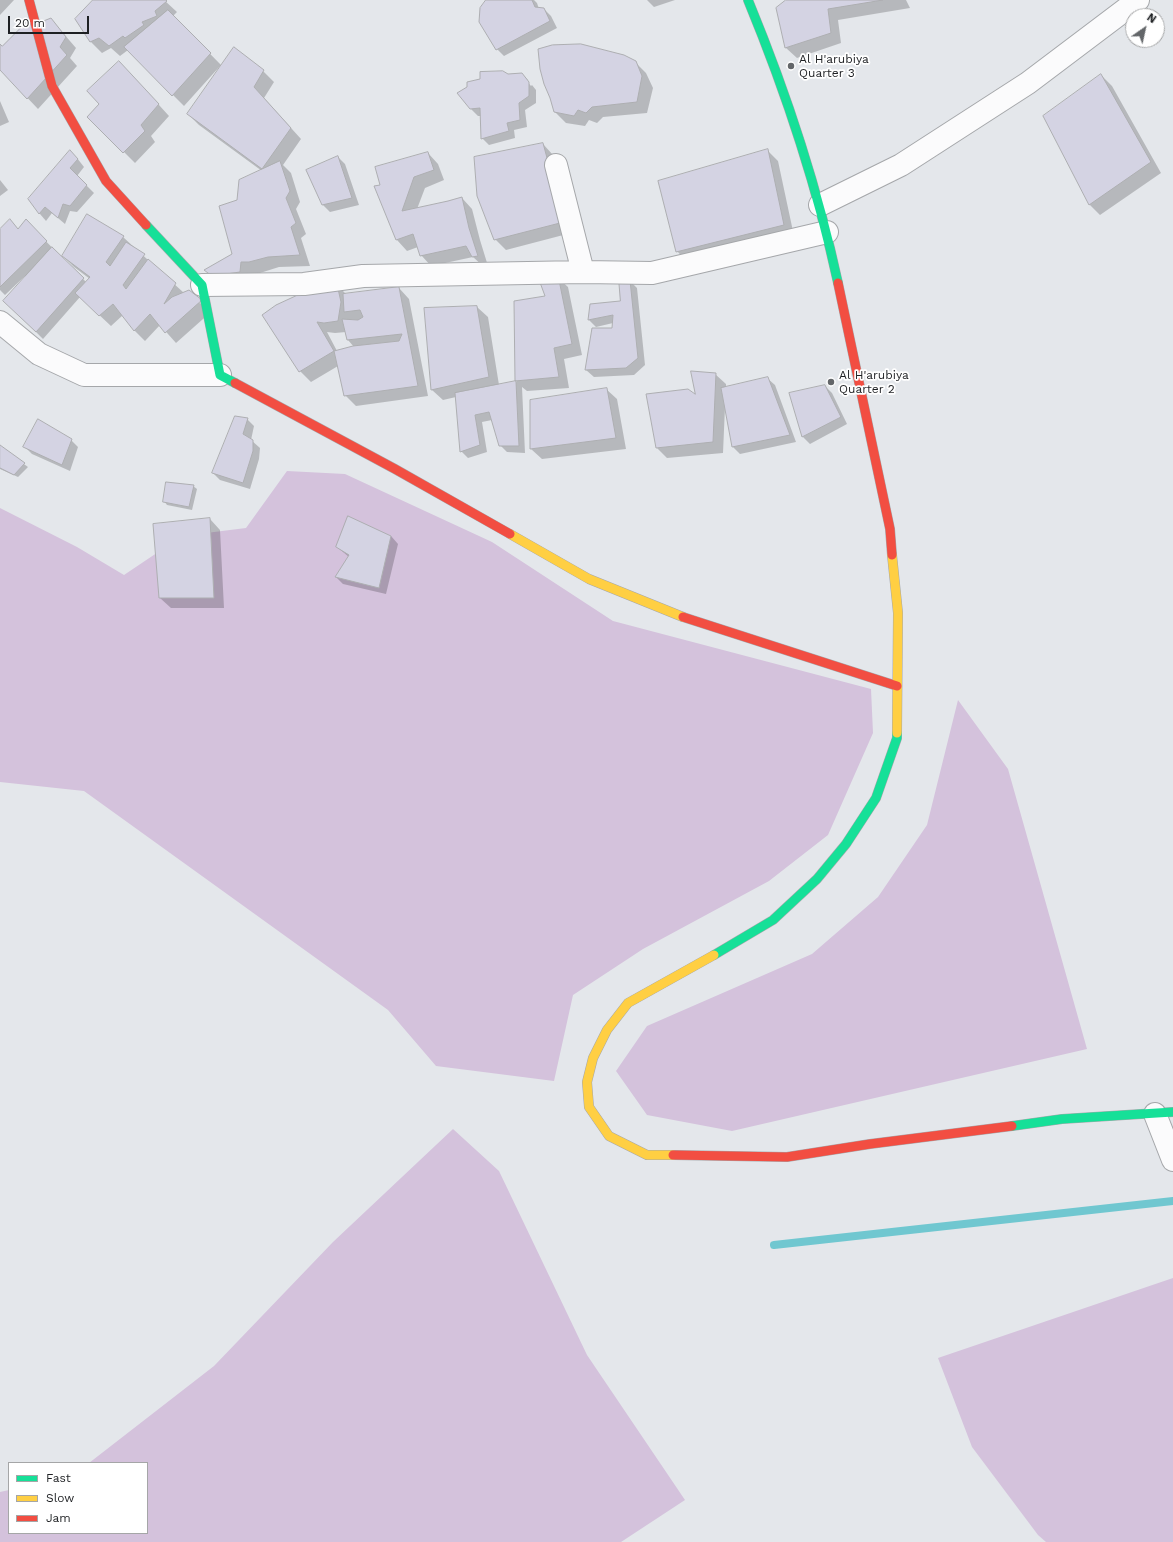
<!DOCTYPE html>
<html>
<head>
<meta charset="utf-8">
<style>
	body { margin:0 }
	#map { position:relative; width:1173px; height:1542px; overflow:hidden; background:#e4e7eb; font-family:"Work Sans",sans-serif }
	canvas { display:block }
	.legend { position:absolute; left:8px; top:1462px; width:140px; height:72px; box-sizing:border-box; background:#fff; border:1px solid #a5a6a7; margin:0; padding:5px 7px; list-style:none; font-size:12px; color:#1e2023 }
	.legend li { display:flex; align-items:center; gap:8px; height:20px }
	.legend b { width:20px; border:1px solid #a5a6a7 }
	.north { position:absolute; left:1125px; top:8px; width:40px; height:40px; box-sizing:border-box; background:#fff; border:1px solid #a5a6a7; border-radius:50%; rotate:34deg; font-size:11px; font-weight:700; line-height:16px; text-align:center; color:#1e2023 }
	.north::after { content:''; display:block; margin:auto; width:14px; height:18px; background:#636669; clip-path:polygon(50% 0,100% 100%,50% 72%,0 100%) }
	.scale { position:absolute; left:8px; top:16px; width:81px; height:18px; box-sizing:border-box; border:2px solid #1e2023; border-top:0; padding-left:5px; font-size:12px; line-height:14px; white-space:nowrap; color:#1e2023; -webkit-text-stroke:3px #fff; paint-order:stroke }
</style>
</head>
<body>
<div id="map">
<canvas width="1173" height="1542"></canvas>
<ul class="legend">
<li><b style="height:5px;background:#16e098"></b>Fast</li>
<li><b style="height:5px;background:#ffcf43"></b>Slow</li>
<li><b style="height:5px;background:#f24e42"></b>Jam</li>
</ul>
<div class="north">N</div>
<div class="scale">20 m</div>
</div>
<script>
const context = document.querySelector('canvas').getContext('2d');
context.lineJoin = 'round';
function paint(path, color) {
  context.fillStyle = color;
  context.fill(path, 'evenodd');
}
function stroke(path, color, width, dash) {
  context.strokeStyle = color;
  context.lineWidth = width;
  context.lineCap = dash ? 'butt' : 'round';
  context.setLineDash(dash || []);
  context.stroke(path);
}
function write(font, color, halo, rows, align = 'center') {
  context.font = font + ' "Work Sans",sans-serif';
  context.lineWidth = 3.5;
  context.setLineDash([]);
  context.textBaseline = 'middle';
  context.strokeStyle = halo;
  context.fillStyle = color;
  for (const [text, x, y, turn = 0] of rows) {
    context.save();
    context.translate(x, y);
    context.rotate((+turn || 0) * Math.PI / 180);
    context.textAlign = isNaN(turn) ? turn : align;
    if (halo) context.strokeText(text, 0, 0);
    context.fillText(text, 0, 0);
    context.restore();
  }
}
paint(new Path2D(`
	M287,471L345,474L492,542L613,621L871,689L873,733L828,835L769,881L643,949L573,995L554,1081L436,1066L388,1010L84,791L0,782V508L77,547L124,575L182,536L246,528Z
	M958,700L1008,769L1087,1049L732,1131L647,1115L616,1071L647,1026L812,954L878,897L927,825Z
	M453,1129L499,1171L587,1355L685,1500L621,1542H0V1492L9,1490V1533H147V1463H89L214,1366L333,1242Z
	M1173,1278V1542H1046L1038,1535L972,1447L938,1358Z`), '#d4c2dc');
paint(new Path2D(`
	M0,0H14L0,15Z
	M95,0H164L177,12L173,16L221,65L184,106L128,50L120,56L111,48L102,53L91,42L76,19Z
	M487,0H534L537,3L539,9H544L551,16L557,28L504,56L497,49Z
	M647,0H675L654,7Z
	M787,0H906L910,8L838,20L841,43L797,58L786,48Z
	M51,19L76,48L70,58L77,66L38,109L0,69V45L3,47L41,23Z
	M635,62L646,73L653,88L647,113L603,117L597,123L589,120L585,126L566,123L555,112Z
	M263,71L274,82L264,98L301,139L283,165L291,173L300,202L296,209L306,234L301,238L310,266L279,267L260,273H251L250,282L224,286L233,254L237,200L262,171L199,125L188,114Z
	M130,73L169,116L151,136L155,142L135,163L89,117Z
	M522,74L528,80H526L531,86L532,85L536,90V103L525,110L527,127L514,130L515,138L489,145L482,138V116H478L471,109L508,75Z
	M1101,75L1112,86L1161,173L1100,215L1089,204Z
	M0,101L9,122L0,126Z
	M543,144L553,155L571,233L506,250L495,239Z
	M767,150L778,161L794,236L687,262L677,251Z
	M428,153L438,164L444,180L425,188L417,209L462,198L472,209L480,240L488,266L484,267L473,257L431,266L421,255L418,247L407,251L397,240L376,187L381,186Z
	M338,157L345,164L359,205L330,212L323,205Z
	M77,158L84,167L77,176L94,193L77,212L70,211L65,224L52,213L46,221L40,214L29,199Z
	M0,180L8,190L0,196Z
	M10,220L19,230L26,221L86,282L90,279L74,267L63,256L123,237L184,293L212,311L176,343L160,325L145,341L134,330L123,315L111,326L80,297L43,339L5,301L26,277L25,276L5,295L0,290V231Z
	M557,277L568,287L582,355L564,359L569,388L527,391L522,387L525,453L507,452L500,445L492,420L482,422L487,452L468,458L461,451L456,397L443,400L432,390L477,307L488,317L499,385L517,382L516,380L546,297Z
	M630,281L637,288L645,365L634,375L594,377L586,370L613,329V323L596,327L589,320L622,302Z
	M337,285L347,295L399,288L409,299L428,396L356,406L345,395L338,366L311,382L300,371L263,315ZM327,332L335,333L346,332L348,340L354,347L337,351Z
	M715,374L726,384V388L767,378L775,385L796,442L740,454L733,447L725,407L723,453L667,458L657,448Z
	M825,386L832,393L847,424L810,444L803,437L791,394Z
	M606,389L617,399L626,449L542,459L531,449Z
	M247,419L254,426L251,440L260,448L259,459L250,489L220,480L213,473Z
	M71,440L78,447L70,471L32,454L25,447Z
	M0,447L28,467L18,477L0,469Z
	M193,486L197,489L192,510L167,505L164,501Z
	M210,519L220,530L224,608H171L160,598Z
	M391,536L398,544L386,594L343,584L336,577L349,557L337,547Z`), '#0003');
stroke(new Path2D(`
	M774,1245L1173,1201`), '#70c7d0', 8);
const building = new Path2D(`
	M93,0H166L167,1L155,11L157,16L142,22L144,25L125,38L123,36L109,46L99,38L90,42L75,19Z
	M486,0H532L535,7L544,8L550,21L496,50L479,22L480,8Z
	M786,0H883L828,9L831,33L785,48L776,8Z
	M168,10L211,53L172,96L124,47Z
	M33,16L41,22L51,18L66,37L60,47L67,55L27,99L0,70V44L2,46Z
	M581,44L624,55L636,61L642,76L637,102L592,107L586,113L578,110L574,116L554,112L550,98L544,84L540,69L538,49L552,45Z
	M234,47L264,70L254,87L291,128L262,169L187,114Z
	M119,61L159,104L141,125L145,131L123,153L87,117L99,104L87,91Z
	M503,71L508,74L522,73L529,82V96L519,103L520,120L507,123L509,131L481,139L480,108L470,109L457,93L467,87V82L480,79V72Z
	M1101,74L1151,162L1089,205L1043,116Z
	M543,143L553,180L560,223L494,240L477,196L474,157Z
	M768,149L784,225L676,252L658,181Z
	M70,150L78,159L70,168L87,185L70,206L63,204L58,218L45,207L39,214L28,199Z
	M428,152L434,170L414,177L402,211L448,201L462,197L469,228L478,256L472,257L466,246L420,256L413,234L396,240L374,186L380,185L375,167Z
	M338,156L352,198L322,205L306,170Z
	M280,161L290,191L286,198L296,223L291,227L300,255L268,257L249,262H241L240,272L212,276L204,270L232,254L219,206L237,200L239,180Z
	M87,214L124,236L106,262L110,266L126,242L145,254L123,285L126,289L148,259L176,283L164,304L172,297L189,290L202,300L165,333L150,314L134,331L113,304L99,316L75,293L90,277L62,256Z
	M10,219L18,229L26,219L47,241L0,287V229Z
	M52,247L84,278L36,332L3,301Z
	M558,275L572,344L554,348L559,377L515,381L514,301L545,296L538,277Z
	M619,279L630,280L638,358L626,368L585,370L592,328H612L613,315L588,320L590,304L620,301Z
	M337,284L341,302L338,321L324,323L317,322L334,351L299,372L262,315L276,305L315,287Z
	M399,287L418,386L344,396L334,351L353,346L399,341L402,334L347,340L342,319L358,320L363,317L360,310L344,312L343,294Z
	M477,306L489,377L431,390L424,308Z
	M691,371L716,373L713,442L656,448L646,394L688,389L695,394Z
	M768,377L790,435L732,447L721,388Z
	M516,381L519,446H499L489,412L475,415L480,445L460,452L455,393Z
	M825,385L841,417L802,437L789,393Z
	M607,388L616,438L530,449V400Z
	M235,416L248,418L243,434L253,440V451L243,483L212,473Z
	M38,419L72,439L62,465L23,447Z
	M0,445L25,463L14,475L0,468Z
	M166,482L194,485L189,507L163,502Z
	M348,516L391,536L379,588L335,577L349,555L336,547Z
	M210,518L214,598H159L153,524Z`);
paint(building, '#d4d3e3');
stroke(building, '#adaeb1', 1);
const street = new Path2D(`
	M556,165L583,272L652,273L827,232
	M820,205L901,165L1028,83L1138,0
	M202,285L304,284L363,276L583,272
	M0,322L39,354L84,375H220
	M1155,1114L1173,1160`);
const fast = new Path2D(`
	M748,0C786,92 817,186 838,283
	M146,225L202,285L220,375L235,383
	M714,955L773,920L817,879L846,844L876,798L897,738V733
	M1012,1126L1062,1119L1173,1112`);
const slow = new Path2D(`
	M510,534L589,579L683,617
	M892,555L898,613L897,733
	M673,1155H647L609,1136L589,1107L587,1082L593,1058L607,1030L628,1003L714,955`);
const jam = new Path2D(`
	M29,0L52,86L106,181L146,225
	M838,283L890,529L892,555
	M235,383L395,469L510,534
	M683,617L897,686
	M673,1155L787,1157L870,1144L1012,1126`);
stroke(street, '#a5a7aa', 24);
stroke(fast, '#a5a7aa', 10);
stroke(slow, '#a5a7aa', 10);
stroke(jam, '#a5a7aa', 10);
stroke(street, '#fbfbfc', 22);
stroke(fast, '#16e098', 9);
stroke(slow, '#ffcf43', 9);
stroke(jam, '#f24e42', 9);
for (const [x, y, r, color] of [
	[791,66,4,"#636669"],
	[831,382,4,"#636669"]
]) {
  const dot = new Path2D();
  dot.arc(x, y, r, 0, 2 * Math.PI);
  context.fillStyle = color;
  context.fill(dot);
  stroke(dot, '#fff', 1.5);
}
write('12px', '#1e2023', '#fff', [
	["Al H'arubiya",799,59],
	["Quarter 3",799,73],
	["Al H'arubiya",839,375],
	["Quarter 2",839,389]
], 'left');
</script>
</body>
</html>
